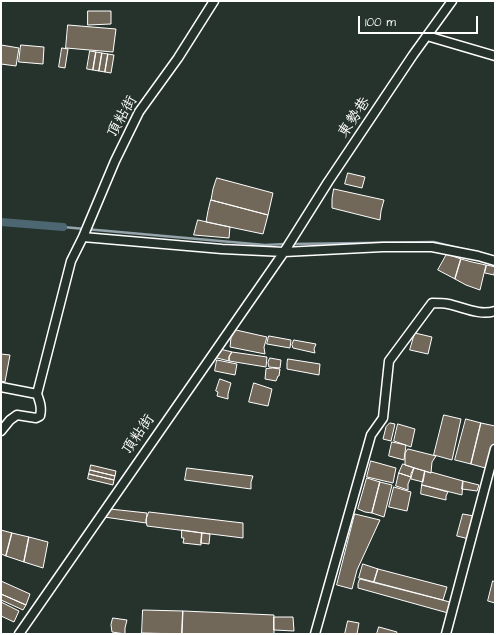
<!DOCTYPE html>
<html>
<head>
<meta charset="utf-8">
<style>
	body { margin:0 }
	#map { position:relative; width:496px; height:635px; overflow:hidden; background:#26332d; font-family:"Architects Daughter",sans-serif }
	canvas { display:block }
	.frame { position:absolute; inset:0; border:2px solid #fff; pointer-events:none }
	.scale { position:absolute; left:358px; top:16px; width:120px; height:18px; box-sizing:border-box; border:2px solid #fff; border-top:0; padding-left:5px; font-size:12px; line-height:14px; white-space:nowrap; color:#fff; -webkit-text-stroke:3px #26332d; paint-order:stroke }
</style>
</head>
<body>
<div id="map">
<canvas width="496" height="635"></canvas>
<div class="frame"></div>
<div class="scale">100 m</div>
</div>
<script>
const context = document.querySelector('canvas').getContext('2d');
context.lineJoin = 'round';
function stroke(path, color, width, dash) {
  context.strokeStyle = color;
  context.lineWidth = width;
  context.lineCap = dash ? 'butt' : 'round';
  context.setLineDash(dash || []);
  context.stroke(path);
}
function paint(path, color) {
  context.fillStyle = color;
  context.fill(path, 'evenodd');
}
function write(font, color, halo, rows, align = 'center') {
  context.font = font + ' "Architects Daughter","LXGW WenKai TC",sans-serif';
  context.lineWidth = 4;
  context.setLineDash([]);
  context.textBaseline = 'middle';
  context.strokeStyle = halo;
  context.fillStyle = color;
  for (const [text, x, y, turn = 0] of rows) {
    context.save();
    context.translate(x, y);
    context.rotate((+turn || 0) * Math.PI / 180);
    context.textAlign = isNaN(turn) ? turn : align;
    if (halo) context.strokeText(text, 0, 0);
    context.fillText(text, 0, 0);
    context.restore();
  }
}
stroke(new Path2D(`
	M63,227L265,245L286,244
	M291,244L434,242L458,248`), '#94a4aa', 2.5);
stroke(new Path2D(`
	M1,222L63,227`), '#4c6771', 8);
const building = new Path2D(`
	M88,11H111V24L88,25Z
	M68,25L116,29L113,52L66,48Z
	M1,45L19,48L16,66L1,64Z
	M21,45L44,47L43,64L19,62Z
	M62,48L68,49L65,68L59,67Z
	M90,51L96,52L93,70L87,69Z
	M96,52L102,53L99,71L93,70Z
	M102,53L108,54L105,72L99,71Z
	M108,54L114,55L111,73L105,72Z
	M348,173L365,177L362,188L345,184Z
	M217,178L273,193L268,215L211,200L213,189Z
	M334,189L384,200L381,211L380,220L332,208V199Z
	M211,200L268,215L263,234L206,222L208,211Z
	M198,220L230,227L229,238L194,235Z
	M447,254L461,259L455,279L438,270Z
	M461,259L472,262L486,265L480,290L466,285L455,279Z
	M487,265L495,267L494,275L485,273Z
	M236,330L267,337L264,347L265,354L230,347L231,338Z
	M415,333L432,337L428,354L410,350Z
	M269,336L291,340L290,348L267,344Z
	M294,340L316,344L314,349L315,353L293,348L292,345Z
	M220,349L232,352L229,357V361L217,358Z
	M232,352L267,357L266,367L229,361V357Z
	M1,354L10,355L5,382L1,381Z
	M270,358L281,360L280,368L269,367L268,363Z
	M288,359L320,364L319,375L287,369V363Z
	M217,360L237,364L235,375L215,371Z
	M273,368L280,369L279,376H278L276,381L265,379L266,369Z
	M220,379L231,383L228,394V399L217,396L218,392L216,391Z
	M254,383L272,389L268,406L249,402Z
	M444,415L461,419L452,460L434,455Z
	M466,419L481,423L471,464L455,460Z
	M390,423L395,424L391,441L383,439L386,427Z
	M481,423L495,426V444L489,469L471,464Z
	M398,424L415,429L411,447L394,441Z
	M392,442L406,445L404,460L389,456Z
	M408,449L436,456L432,462L431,473L405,465V454Z
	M371,461L396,468L393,483L367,477Z
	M403,464L414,468L411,477L399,473Z
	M91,465L116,471L115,476L90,470Z
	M187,468L253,476L251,482V489L185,480Z
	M414,468L425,471L423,482L411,479V474Z
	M90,470L115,476L114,480L89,474Z
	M425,471L431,473V472L463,481L462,495L422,485Z
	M399,473L411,477L408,484V490L396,486Z
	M89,474L114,480L113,485L88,479Z
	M367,478L380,482L372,513L365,512L358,509Z
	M463,481L479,485L477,491L462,489Z
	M380,482L392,485L384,517L372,513Z
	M422,485L448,492L446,496V500L421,494Z
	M394,487L411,492L407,511L389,507Z
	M110,509L147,513L146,523L104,517Z
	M149,512L243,523V538L147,526L146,520Z
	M355,514L380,520L357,570L352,589L337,585Z
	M463,514L474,516L469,539L457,536Z
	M1,530L12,533L6,556L1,554Z
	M182,530L202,533L201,545L183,543L184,538H182Z
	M12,533L29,537L24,562L6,556Z
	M202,533L210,534L209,544L201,543Z
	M29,537L48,542L43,568L24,562Z
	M363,564L378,569L374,582L359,578Z
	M378,569L447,587L443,600L374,582Z
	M360,579L450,602L448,613L358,588V584Z
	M1,581L30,594L26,605L1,594Z
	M493,581L495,582V603L488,601Z
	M1,594L26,605L23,610L1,600Z
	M1,602L19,611L14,622L1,616Z
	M143,610L183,611L182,634L142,633Z
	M183,611L274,615V634H182Z
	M274,617H293L294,631L274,630Z
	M113,618L127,620L125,628V634L112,632L111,625Z
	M348,621L359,623L357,634H345Z
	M379,627L397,632L396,634H377Z`);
paint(building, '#72685a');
stroke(building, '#fff', 1);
const minor = new Path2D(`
	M427,36L495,56
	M83,237L222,249L284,252L383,247H432L478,256L495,261
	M1,387L37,394
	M1,431L10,420L17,415L36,418L40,416C42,408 40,402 37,394L71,261L83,237L115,161L139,112L178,58L214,1
	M19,634L284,252L328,182L413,55L452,1
	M315,634L371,435L383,418L389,361L432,303C437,303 443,303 448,304C463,307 479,316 495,311
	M446,634L495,449`);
stroke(minor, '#fff', 11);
stroke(minor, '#26332d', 8);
write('15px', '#fff', '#26332d', [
	["頂粘街",123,117,-61],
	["東勢巷",355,118,-56],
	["頂粘街",139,435,-55]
]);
</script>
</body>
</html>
